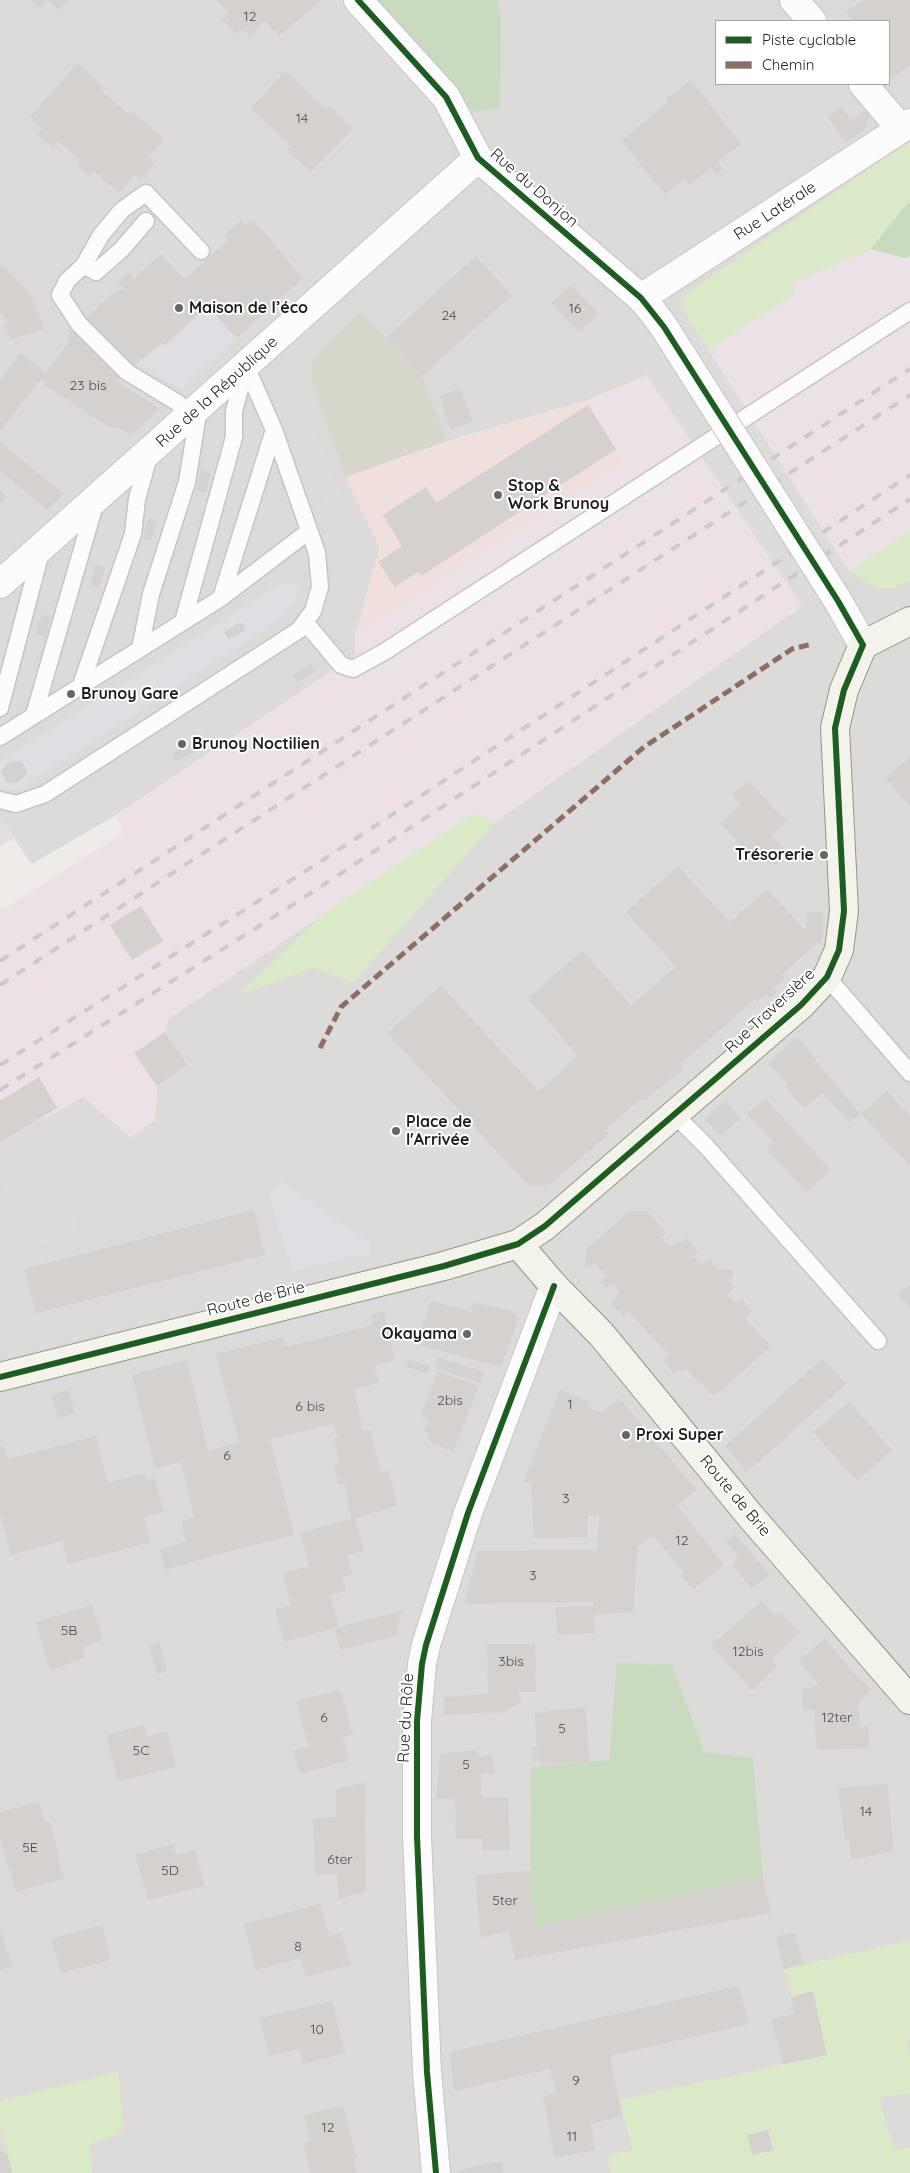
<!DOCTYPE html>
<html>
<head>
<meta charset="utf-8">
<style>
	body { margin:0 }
	#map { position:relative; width:910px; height:2173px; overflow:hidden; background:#eeebe8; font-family:Quicksand,sans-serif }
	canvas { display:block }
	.legend { position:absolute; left:715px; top:20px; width:175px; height:65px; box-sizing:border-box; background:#fff; border:1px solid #a5a5a5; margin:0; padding:6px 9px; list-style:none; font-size:15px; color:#1f1f1f }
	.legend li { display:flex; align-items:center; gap:10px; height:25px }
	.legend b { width:25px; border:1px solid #a5a5a5 }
</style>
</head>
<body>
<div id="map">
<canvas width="910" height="2173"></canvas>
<ul class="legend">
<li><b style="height:6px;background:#1b5e20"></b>Piste cyclable</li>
<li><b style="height:6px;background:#8d6e63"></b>Chemin</li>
</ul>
</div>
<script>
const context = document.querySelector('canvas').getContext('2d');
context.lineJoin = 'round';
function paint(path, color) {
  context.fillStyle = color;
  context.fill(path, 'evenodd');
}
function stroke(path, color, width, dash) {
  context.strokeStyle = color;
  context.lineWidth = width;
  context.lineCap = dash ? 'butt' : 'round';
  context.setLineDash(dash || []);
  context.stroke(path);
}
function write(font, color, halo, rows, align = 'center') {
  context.font = font + ' Quicksand,sans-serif';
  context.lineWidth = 4;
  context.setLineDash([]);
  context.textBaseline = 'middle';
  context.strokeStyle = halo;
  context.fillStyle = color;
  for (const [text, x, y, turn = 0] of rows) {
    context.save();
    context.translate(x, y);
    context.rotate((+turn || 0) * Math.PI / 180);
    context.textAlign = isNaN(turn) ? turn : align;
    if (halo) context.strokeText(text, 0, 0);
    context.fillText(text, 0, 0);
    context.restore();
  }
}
paint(new Path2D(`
	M0,0H910V256L708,350L588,400L447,441L346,477L380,547L355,636L356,655L116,815L32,864L13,838L0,846ZM716,21H889V84H716Z
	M910,530V2173H0V1143L41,1118L47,1117L84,1097L131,1137L155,1119L157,1086L188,1065L165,1032L168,1019L474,813L495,822Z`), '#dddbd9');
paint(new Path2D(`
	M588,400L623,462L355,636L380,547L345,477L447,441Z`), '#efe0de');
paint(new Path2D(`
	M871,249L905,258L910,256V530L495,822L473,813L168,1019L166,1032L188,1065L157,1086L155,1120L131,1137L84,1097L47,1117L41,1118L0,1143V906L3,910L125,832L116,815L355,656V636L623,462L588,400L708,350L794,294L791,283Z`), '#ebe1e6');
paint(new Path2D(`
	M361,311L422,376L447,441L345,477L313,384V361L327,343Z`), '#d7d6ca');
paint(new Path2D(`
	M910,141V202L906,205L871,249L791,283L795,294L708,350L681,308L684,295Z
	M910,530V580L893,589L875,587L849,572Z
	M474,813L495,822L353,983L314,968L238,995L324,913Z
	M910,1940V2038L907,2039L910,2060V2093L879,2098L894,2150L910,2147V2173H611L607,2156L633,2150L619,2100L826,2055L813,1991L791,1997L784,1969Z
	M118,2072L124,2132L90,2144L92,2173H12L0,2127V2101Z`), '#dae9c8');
paint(new Path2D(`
	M370,0H497L501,17L500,108L445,115Z
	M910,202V256L905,258L871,249L906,205Z
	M617,1663L672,1665L704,1752L753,1758L763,1877L534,1926L530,1871L531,1767L609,1760Z`), '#c8dbbe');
paint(new Path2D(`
	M329,0H344L423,88L415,95Z
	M23,160L57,189L38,211L5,182Z
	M187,164L241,220L224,235L229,240L184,279L148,240L157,232L136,210L149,185L170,165L180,173Z
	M65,194L94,218L75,242L46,217Z
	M0,213L59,264L40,285L0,251Z
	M313,426L342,497L326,504L295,436Z
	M374,1038L491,1168L423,1230L300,1093L320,1074L327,1081Z
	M90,1116L129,1172L74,1209L76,1238L26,1248L0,1177Z
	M774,1159L910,1306V1329L852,1384L705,1209Z`), '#dedcdb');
paint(new Path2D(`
	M207,306L237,338L181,390L137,363L161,343L164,346Z
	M285,581L293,582L298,589L296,597L289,610L264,630L18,790L0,789V761Z
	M0,821L10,826L13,837L0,846Z
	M280,1181L369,1241L370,1253L292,1271L270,1196Z`), '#dfdee2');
paint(new Path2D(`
	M683,310L852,576L803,607L626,345Z`), '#dddcdb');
paint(new Path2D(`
	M30,0H68L60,10L47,0L40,8Z
	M217,0H322L279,36L264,20L251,37L243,29L236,34L222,19L229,13Z
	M863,0H910V65L892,79L889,74V21H852L846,12Z
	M77,63L103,87L101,90L128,114L131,111L164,139L148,158L155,164L140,180L134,175L119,193L93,171L89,177L77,166L81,161L58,141L53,148L37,135L42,128L30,117Z
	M285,71L325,109L329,105L353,129L311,172L287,150L291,147L251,108Z
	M691,80L741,144L717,162L723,169L716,175L711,168L690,185L684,179L665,194L621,141L668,102L666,100Z
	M841,107L851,120L866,111L869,115L866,129L846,142L828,117Z
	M241,220L246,225L253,220L303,278L237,338L207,306L164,346L161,343L116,381L160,409L131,435L115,426L113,429L44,385L45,382L41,379L0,431V381L21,353L45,373L69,342L66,336L113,293L116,295L124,288L118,282L129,272L134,278L161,254L184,279L229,240L224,235Z
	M476,256L512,295L422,376L387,337Z
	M0,264L29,291L45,329L11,339L4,326L8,321L0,312Z
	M571,285L599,314L579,332L551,303Z
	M460,389L473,421L451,429L439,396Z
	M588,405L616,449L421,576L418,572L395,587L378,562L402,546L383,515L426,487L436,503Z
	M0,442L64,494L47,510L0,471Z
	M201,470L211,473L205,493L196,490Z
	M0,491L6,496L0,504Z
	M148,518L157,521L151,540L143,538Z
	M96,565L105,568L99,588L90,585Z
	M42,614L51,617L45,637L36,633Z
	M241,622L246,630L228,639L224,632Z
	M310,664L315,671L298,682L293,675Z
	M191,744L194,752L175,761L172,753Z
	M910,757V807L886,778Z
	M21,761L28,772L19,782L7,783L1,772L9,762Z
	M748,781L786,821L771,835L782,848L783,859L776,864L767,863L754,851L749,855L721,824L741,805L732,795Z
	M678,866L730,922L767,889L807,932V913L823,912V938L820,945L817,942L782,975L785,979L773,988L776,992L769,999L766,994L757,1002L755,999L681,1064L684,1068L644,1101L641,1099L605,1130L609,1134L549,1185H528L387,1033L441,986L539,1091L578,1056L528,998L582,951L631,1005L676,967L626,912Z
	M141,906L163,941L132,960L110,925Z
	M165,1032L188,1065L157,1086L134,1053Z
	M797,1037L860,1114L850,1122L823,1093L804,1108L785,1086L787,1083L768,1063Z
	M39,1077L57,1108L0,1143V1101Z
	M887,1091L910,1116V1166L861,1114Z
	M765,1098L831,1170L806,1192L767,1149L774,1143L747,1114Z
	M725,1101L740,1119L721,1136L705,1119Z
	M254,1210L265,1255L36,1313L24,1269Z
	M630,1211H647L666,1233L661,1237L671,1247L680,1241L682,1243L687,1238L698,1252L693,1256L701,1265L709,1259L720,1271L724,1269H731L734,1275L728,1281L734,1288L727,1294L735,1303L741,1298L752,1311L746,1317L747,1320L771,1346L719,1393L711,1394L701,1381L699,1384L687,1369L682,1371L679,1369L674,1374L663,1360L669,1355L628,1311L623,1316L612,1304L620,1292L613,1284L606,1288L601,1282L607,1276L594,1263L589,1268L585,1265L586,1249Z
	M910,1284V1308L898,1294Z
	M431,1301L472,1312L473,1303L510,1310L519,1318L501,1367L416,1344Z
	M384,1311L395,1360L374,1365L379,1383L354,1389L363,1431L370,1430L381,1473L389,1471L397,1506L355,1518L364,1551L348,1555L352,1575L343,1577L346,1591L330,1595L339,1627L402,1611L396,1636L340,1650L335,1628L284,1642L275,1610L291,1605L283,1573L309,1566L300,1533L351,1519L344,1483L339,1485L334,1465L340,1464L334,1438L337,1437L334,1424L270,1439L294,1535L233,1550L165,1570L160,1550L186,1541L181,1521L194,1517L181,1462L155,1468L132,1375L187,1360L208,1451L239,1442L216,1354L284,1337L286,1347L373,1325L370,1315Z
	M438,1357L484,1372L480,1383L435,1368Z
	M822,1359L846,1384L747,1472L725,1446Z
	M409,1360L430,1366L427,1373L406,1367Z
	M437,1372L479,1386L453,1452L431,1443L424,1429L429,1420L421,1416Z
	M560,1389L591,1403L589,1408L602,1412L619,1398L697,1490L677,1505L724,1565L693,1589L680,1575L684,1573L653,1535L638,1547L633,1612L593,1615L596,1633L558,1635L555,1607L593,1606V1602L464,1604L478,1551L597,1550L599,1516H588L587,1537L534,1538L531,1482L523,1483Z
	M69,1390L75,1413L58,1418L51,1395Z
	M849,1402L892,1450L857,1481L813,1432Z
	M96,1436L108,1483L145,1473L146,1480L155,1478L164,1512L144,1517L151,1542L68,1564L62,1541L11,1555L0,1513V1447L4,1446L8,1459Z
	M735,1534L770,1575L751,1588L732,1565L739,1558L726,1542Z
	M762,1601L775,1615L779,1612L799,1632L772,1658L777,1666L752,1691L711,1645Z
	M92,1605L103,1640L82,1647L85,1658L50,1670L36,1622Z
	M825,1638L856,1675L871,1689L858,1705L860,1727L868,1726L870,1748L817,1750L814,1710H803L801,1690L819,1685L799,1661Z
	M159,1642L167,1671L157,1674L149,1645Z
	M487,1644H535L536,1692H519L521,1702L511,1708H507L506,1712L443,1715L445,1697L488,1694Z
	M340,1690L353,1734L343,1737L349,1760L300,1774L293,1750L309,1747L296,1701Z
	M585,1707L590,1762L542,1764L541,1760L533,1758L532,1748L537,1746L535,1713Z
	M144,1725L147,1736L167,1732L176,1767L118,1781L106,1735Z
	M476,1750L479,1757L493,1755L494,1774H481L482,1797H508L510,1850H482V1839H456L455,1799H436L440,1754Z
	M365,1783L366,1892L338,1899L337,1874H315L313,1818L336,1817V1789Z
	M887,1784L894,1851L851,1860L849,1840L845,1841L838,1788Z
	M39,1802L45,1822L49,1821L60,1858L58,1859L64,1878L16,1892L0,1839V1812Z
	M173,1844L176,1855L195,1850L205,1886L148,1900L135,1855Z
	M530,1871L534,1926L763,1877L771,1913L515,1960L509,1931L481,1937L475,1875Z
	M320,1904L329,1936L341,1933L351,1965L306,1977L301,1958L256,1970L244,1924Z
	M102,1925L111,1960L61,1973L51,1939Z
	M0,1930L13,1967L0,1970Z
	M795,1933L803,1964L784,1969L776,1936Z
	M738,1986L749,2024L610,2056L622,2116L591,2124L595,2150L555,2158L543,2096L556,2093L550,2069L454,2091L450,2052Z
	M813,1991L827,2055L783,2064L771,2019L794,2014L791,1997Z
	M332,2001L345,2053L303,2064L299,2049L269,2056L260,2018Z
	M343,2106L357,2158L354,2160L357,2173H311L303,2143L310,2141L304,2115Z
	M768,2130L773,2150L753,2155L747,2135Z
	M0,2151L8,2155L12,2173H0Z
	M502,2161L504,2173H459V2170Z`), '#d4d1cf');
const lane = new Path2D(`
	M84,265L96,272L122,249L146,221
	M190,416L178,403L127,372L79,324L60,295L67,281L84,265L101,235L122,210L146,193L201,251
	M221,598L274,430
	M183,622L234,437V411L246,367
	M305,622L341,665L353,669L384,652L910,311
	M140,649L151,594L187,482L199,408
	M81,685L133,534L137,499L150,453
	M0,708L42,548
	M34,715L96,501
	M0,737L221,598L309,531
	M0,800L16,804L45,794L299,630L313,611L320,587L317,553L274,430L246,366
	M827,977L910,1073
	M675,1115L706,1146L878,1341`);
const street = new Path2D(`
	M358,0L446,97L478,158L641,298L653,312
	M794,0L812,21
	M863,84L901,129
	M641,298L910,123
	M0,584L478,158
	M838,601L863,645
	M436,2173L427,2072L417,1836V1721L422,1664L426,1645L468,1513L554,1286`);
const secondary = new Path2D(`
	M518,1244L554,1286L602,1335L752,1518L910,1700
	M0,1377L444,1266L518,1244L545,1226L801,1005L827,977L839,950L844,911L835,728L844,690L863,645L910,621`);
stroke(lane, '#c6c5c4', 19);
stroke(street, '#c6c5c4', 30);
stroke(secondary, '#959680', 30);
stroke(lane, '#fcfcfc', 16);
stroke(street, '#fcfcfc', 28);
stroke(secondary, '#f3f3eb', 28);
stroke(new Path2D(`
	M0,961L910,369
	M0,985L910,395
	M0,1065L323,860L910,475
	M0,1090L308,895L910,499`), '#cbcbca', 4, [10, 10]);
const streetBridge = new Path2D(`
	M653,312L664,327L838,601`);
stroke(streetBridge, '#c6c5c4', 30, []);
stroke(streetBridge, '#fcfcfc', 28);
stroke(new Path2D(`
	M320,1048L341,1007L644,747L792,649L812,644`), '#8d6e63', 5, [10, 5]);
stroke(new Path2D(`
	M0,1377L444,1266L518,1244L545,1226L801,1005L827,977L839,950L844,911L835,728L844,690L863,645L838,601L664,327L641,298L478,158L446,97L358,0
	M436,2173L427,2072L417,1836V1721L422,1664L426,1645L468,1513L554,1286`), '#1b5e20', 6);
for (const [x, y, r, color] of [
	[179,308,5,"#676665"],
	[498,495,5,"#676665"],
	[71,694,5,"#676665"],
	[182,744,5,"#676665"],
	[824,855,5,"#676665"],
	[396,1131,5,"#676665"],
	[467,1334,5,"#676665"],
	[626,1435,5,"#676665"]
]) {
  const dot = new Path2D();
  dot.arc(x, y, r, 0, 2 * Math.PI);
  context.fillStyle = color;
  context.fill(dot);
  stroke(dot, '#fff', 2);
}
write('14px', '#4c4c4b', null, [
	["12",250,17],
	["14",302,119],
	["16",575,309],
	["24",449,316],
	["23 bis",88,386],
	["2bis",450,1401],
	["1",570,1405],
	["6 bis",310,1407],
	["6",227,1456],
	["3",566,1499],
	["12",682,1541],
	["3",533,1576],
	["5B",69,1631],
	["12bis",748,1652],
	["3bis",511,1662],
	["6",324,1718],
	["12ter",837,1718],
	["5",562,1729],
	["5C",141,1751],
	["5",466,1765],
	["14",866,1812],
	["5E",30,1848],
	["6ter",340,1860],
	["5D",170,1871],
	["5ter",505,1901],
	["8",298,1947],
	["10",317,2030],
	["9",576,2081],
	["12",328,2128],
	["11",572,2137]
]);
write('16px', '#1f1f1f', '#fff', [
	["Rue du Donjon",534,188,41],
	["Rue Latérale",775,211,-33],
	["Rue de la République",217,392,-42],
	["Rue Traversière",770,1011,-43],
	["Route de Brie",256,1299,-14],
	["Route de Brie",735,1496,50],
	["Rue du Rôle",406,1718,-87]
]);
write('bold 16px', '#1f1f1f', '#fff', [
	["Maison de l’éco",189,308],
	["Stop &",508,486],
	["Work Brunoy",508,504],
	["Brunoy Gare",81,694],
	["Brunoy Noctilien",192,744],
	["Trésorerie",814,855,"right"],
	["Place de",406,1122],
	["l'Arrivée",406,1140],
	["Okayama",457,1334,"right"],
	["Proxi Super",636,1435]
], 'left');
</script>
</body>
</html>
